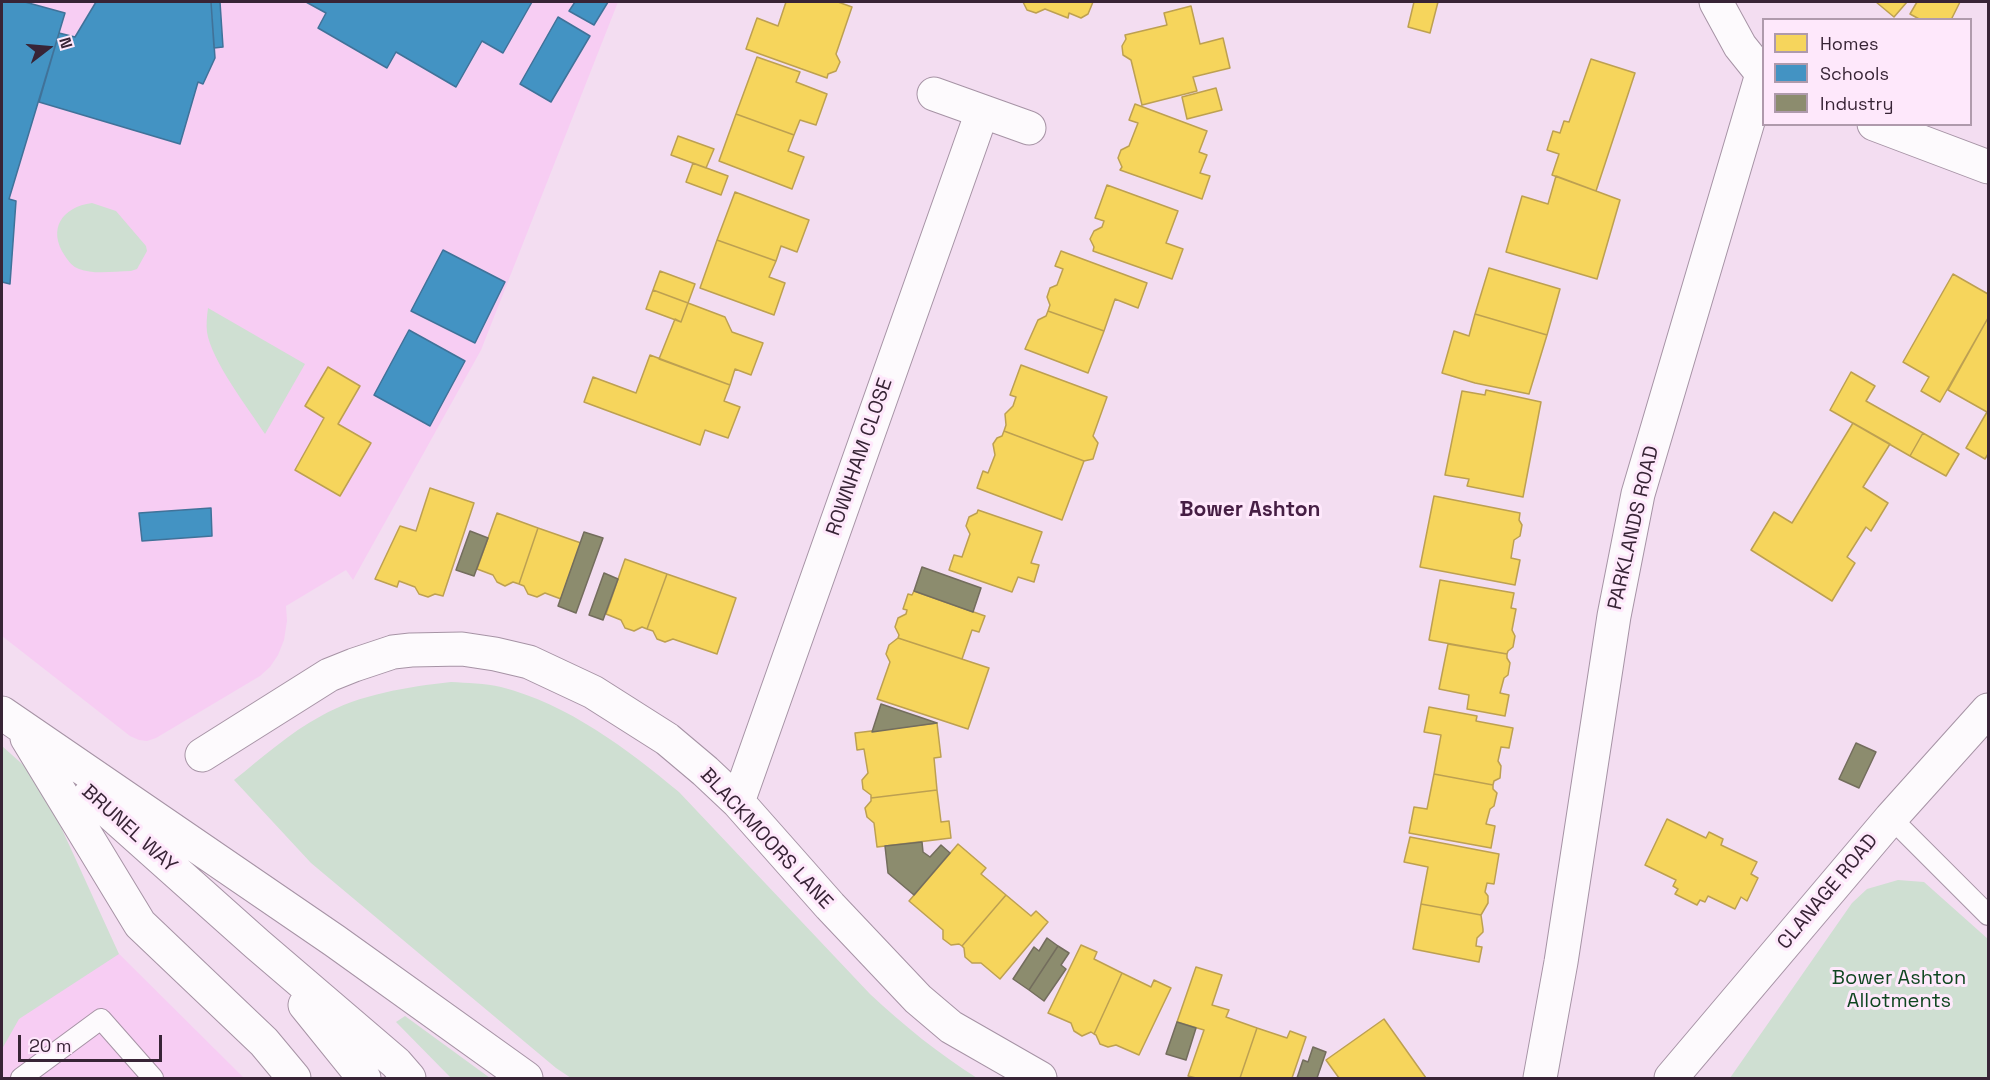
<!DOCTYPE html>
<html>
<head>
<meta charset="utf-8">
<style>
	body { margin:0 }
	#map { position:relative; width:1990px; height:1080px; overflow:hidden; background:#f3ddf1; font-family:"Space Grotesk",sans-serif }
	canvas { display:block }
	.frame { position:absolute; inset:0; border:3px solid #382436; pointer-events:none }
	.legend { position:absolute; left:1762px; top:18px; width:210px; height:108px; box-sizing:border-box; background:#fee8fb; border:2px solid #af9aac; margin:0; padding:8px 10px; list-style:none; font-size:18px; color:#382436 }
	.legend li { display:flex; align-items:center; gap:12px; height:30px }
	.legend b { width:30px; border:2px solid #af9aac }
	.north { position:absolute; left:18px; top:18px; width:60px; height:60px; -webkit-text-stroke:4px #fee8fb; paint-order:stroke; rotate:74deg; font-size:16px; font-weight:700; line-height:24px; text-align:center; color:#382436 }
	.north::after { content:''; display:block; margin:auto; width:21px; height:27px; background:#382436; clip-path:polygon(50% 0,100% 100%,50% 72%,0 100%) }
	.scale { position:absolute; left:18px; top:1035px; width:144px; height:27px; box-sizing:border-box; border:3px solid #382436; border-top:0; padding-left:8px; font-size:18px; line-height:21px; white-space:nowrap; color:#382436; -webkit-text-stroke:4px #fee8fb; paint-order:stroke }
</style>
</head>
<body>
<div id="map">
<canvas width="1990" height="1080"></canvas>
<div class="frame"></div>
<ul class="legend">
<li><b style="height:16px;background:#f6d55c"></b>Homes</li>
<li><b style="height:16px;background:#4393c3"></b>Schools</li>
<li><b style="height:16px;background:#8c8c6e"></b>Industry</li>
</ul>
<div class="north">N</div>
<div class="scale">20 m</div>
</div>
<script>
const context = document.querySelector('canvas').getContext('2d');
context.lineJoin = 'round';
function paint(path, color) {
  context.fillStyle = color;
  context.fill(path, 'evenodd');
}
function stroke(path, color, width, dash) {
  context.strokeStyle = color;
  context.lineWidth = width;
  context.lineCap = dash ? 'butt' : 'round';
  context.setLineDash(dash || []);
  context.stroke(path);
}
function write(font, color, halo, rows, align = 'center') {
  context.font = font + ' "Space Grotesk",sans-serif';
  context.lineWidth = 6;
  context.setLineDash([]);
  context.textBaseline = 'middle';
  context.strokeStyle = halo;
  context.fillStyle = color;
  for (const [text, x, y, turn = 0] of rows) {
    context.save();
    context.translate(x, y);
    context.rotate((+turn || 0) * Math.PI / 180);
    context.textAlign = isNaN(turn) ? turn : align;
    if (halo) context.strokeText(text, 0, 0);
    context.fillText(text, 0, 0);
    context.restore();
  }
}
paint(new Path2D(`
	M2,2H618L481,350L353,580L346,570L286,606L287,621L284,640L278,655L270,667L260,676L156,738L147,741L139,740L130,736L2,636Z
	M89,924L244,1078H2V1001Z`), '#f7cdf3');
paint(new Path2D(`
	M92,203L116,211L146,246L147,251L137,269L131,271C115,271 94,275 79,269C73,267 69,262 65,256C47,229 62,207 92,203Z
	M208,308L305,364L265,434C248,408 211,360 207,332C206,324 207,316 208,308Z
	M451,682C467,683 485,683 501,687C568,704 627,749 679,792L870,994C903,1025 939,1054 977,1078H571L556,1068L311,863L234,780C262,758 289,733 321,716C360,694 407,687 451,682Z
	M2,746L39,779L119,954L19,1019L2,1049Z
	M1898,880L1924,882L1988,939V1078H1730L1852,903L1867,889Z
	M405,1016L490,1078H451L396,1022Z`), '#cfdfd2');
const homes = new Path2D(`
	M786,2H838L852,7L836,54L840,62L836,71L828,74L827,78L746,49L757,18L778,26Z
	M1023,2H1093L1088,14L1081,18L1069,13L1068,18L1045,9L1036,13L1027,10Z
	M1414,2H1438L1430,33L1408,27Z
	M1876,2H1907L1894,17Z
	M1917,2H1960L1951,20H1921L1910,14Z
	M1191,6L1200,44L1223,38L1230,68L1193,77L1197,91L1142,105L1131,60L1123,55L1122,46L1126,39L1125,35L1167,25L1164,13Z
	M757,57L800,72L796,82L827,94L816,125L800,120L794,135L736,114Z
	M1591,59L1635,73L1596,191L1552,175L1559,154L1547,150L1553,131L1560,133L1564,121L1569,122Z
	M1216,88L1222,110L1187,119L1182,97Z
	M1135,104L1207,131L1199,152L1207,155L1200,173L1210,176L1202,199L1120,170L1122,167L1118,158L1121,150L1129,146L1138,123L1129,120Z
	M736,114L794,135L788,151L804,157L792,189L719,161Z
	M678,136L714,149L706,168L671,155Z
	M693,163L728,176L721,195L686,182Z
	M1556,176L1620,200L1597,279L1506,252L1522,196L1548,204Z
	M1107,185L1178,211L1166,243L1183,249L1172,279L1093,251L1094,247L1090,239L1094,231L1102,227L1104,221L1095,218Z
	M735,192L809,220L797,252L781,246L776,261L717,240Z
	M717,240L776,261L769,277L785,283L774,315L700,288Z
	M1061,251L1147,283L1138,308L1115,299L1104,331L1048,311L1050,305L1047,297L1050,288L1057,285L1063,269L1055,266Z
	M1489,268L1560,289L1547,335L1475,314Z
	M660,271L695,284L688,303L653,290Z
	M1953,274L1988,294V318L1940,402L1921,391L1929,377L1903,362Z
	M653,290L688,303L681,322L646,309Z
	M688,303L725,317L732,332L763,343L751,375L735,369L730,385L659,359L675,319L681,322Z
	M1048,311L1104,331L1088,373L1025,349L1038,320L1046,316Z
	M1475,314L1547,335L1529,394L1475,383L1442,373L1454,331L1469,336Z
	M1988,318V454L1985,459L1966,448L1987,412L1948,390Z
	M650,355L730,385L724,401L740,407L728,438L705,430L700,445L584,402L593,377L636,393Z
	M1021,365L1107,397L1093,436L1098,443L1093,459L1084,461L1004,431L1006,425L1005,414L1013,406L1016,397L1010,395Z
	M328,367L360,386L338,424L371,443L340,496L295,470L324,418L305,406Z
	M1851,372L1875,386L1866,401L1923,433L1910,456L1830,410Z
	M1486,390L1541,402L1523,497L1467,486L1469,479L1445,475L1462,391L1485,395Z
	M1853,423L1890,444L1863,487L1888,503L1871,531L1866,527L1847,557L1855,563L1832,601L1751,550L1774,512L1792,523Z
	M1004,431L1084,461L1062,520L977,488L983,471L988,473L995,455L993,444L997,438L1002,436Z
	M1923,433L1959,454L1946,476L1910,456Z
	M430,488L474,503L443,596L435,594L428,597L419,594L415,587L399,581L397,587L375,579L400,526L416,531Z
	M1434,496L1520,513L1519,520L1522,525L1520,536L1514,540L1511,558L1520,560L1515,585L1420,567Z
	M978,510L1042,532L1031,563L1039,565L1034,582L1018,577L1012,592L949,570L954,555L962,557L970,534L966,526L969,517L977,513Z
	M497,513L538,528L519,584L513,582L505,586L497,582L493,575L477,569Z
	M538,528L581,543L561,599L545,593L537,597L528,594L524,586L519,584Z
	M625,559L667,574L647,629L642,627L634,631L625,628L621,620L606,614Z
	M667,574L736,598L717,654L673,639L665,642L657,639L653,631L647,629Z
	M1440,580L1514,593L1511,608L1516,609L1512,630L1515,636L1513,647L1508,651L1507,654L1429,640Z
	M914,591L985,616L979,632L972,630L962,659L898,638L899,635L895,627L898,618L906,614L907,610L903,609L908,594L912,595Z
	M898,638L989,668L968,729L877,699L890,662L886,654L889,645Z
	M1448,644L1507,654V658L1510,663L1508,675L1504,678L1500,693L1509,695L1505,716L1467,709L1469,695L1439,689Z
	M1429,707L1477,716L1476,721L1513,728L1509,748L1501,747L1498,761L1501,766L1500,778L1494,781L1493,785L1434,774L1441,735L1424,732Z
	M937,723L941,757L934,758L937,790L871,798V795L863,789L862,780L868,773L864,749L857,750L855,733Z
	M1434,774L1493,785V789L1497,793L1494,806L1490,809L1486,824L1495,826L1491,848L1409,833L1414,807L1427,809Z
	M937,790L941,822L949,821L951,838L877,847L874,823L867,817L865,808L871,801V798Z
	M1667,819L1706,838L1709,832L1723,839L1721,845L1757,862L1751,874L1758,878L1747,901L1741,897L1735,909L1708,896L1705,902L1700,900L1697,905L1675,894L1678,889L1673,886L1676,880L1645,865Z
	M1410,837L1499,854L1494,884L1487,883L1485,892L1488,896V903L1481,915L1421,904L1428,867L1404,862Z
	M958,844L986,868L981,874L1006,895L962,946L959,944L951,945L943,939V930L909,901Z
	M1006,895L1031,916L1036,911L1048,922L1000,979L981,963H972L965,957L964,948L962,946Z
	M1421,904L1481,915L1483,929V932L1477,938L1476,946L1482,947L1479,962L1413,949Z
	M1081,945L1097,952L1094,959L1122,973L1094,1034L1091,1032L1082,1036L1074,1031L1071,1023L1048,1013Z
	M1196,967L1222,975L1212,1005L1229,1010L1226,1017L1257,1028L1240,1078H1196L1188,1076L1204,1030L1177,1022Z
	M1122,973L1151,987L1154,980L1171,988L1139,1055L1116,1045L1108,1047L1100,1044L1096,1035L1094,1034Z
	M1384,1019L1426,1078H1339L1326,1060Z
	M1257,1028L1287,1038L1290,1031L1306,1037L1292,1078H1240Z`);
paint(homes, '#f6d55c');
stroke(homes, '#bda051', 1.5);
const schools = new Path2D(`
	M2,2H25L65,13L9,199L16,201L10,284L2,282Z
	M96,2H211L215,58L203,84L198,82L180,144L39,102L59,33L75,37Z
	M211,2H220L223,47L214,48Z
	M306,2H532L503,53L482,41L456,87L396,52L387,68L318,28L326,13Z
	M575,2H608L594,25L569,11Z
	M558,17L590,36L551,102L520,84Z
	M443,250L505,282L475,343L411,311Z
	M409,330L465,361L430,426L374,395Z
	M211,508L212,536L142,541L139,513Z`);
paint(schools, '#4393c3');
stroke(schools, '#407299', 1.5);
const industry = new Path2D(`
	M470,531L488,538L474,576L456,570Z
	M584,532L603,538L576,613L558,606Z
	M922,567L981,588L973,612L914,591Z
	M604,573L618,579L603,620L589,615Z
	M881,704L937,723L872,732Z
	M1856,743L1876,752L1859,788L1839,779Z
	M922,842L923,852L930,857L941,845L950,853L914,895L888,873L885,846Z
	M1047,938L1058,946L1029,990L1013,979L1034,947L1039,951Z
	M1058,946L1069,953L1061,965L1066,969L1044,1001L1029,990Z
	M1177,1022L1196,1028L1186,1060L1166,1054Z
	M1313,1047L1326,1052L1317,1078H1297L1303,1060L1308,1062Z`);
paint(industry, '#8c8c6e');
stroke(industry, '#736d5d', 1.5);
const service = new Path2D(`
	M1891,818L1988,915
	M21,1078L101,1019L153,1078`);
const minor = new Path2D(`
	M1716,2L1740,46L1764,76
	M934,94L1029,128
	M1874,124L1988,167
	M202,755L329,675L354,665L393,652L411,650L462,649L495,654L529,662L593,692L667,739L705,771L738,802L830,906L918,999L951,1027L1040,1078
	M738,802L982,112
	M1540,1078L1561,962L1614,616L1638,494L1762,74`);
const primary = new Path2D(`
	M1671,1078L1891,818L1988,710`);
const trunk = new Path2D(`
	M2,713L335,941L526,1078
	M27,738L140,924L264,1042L294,1078
	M90,795L257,944L396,1063L409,1078
	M305,1005L364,1078`);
stroke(service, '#a693a5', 22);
stroke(minor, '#a693a5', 35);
stroke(primary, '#a693a5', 35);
stroke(trunk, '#a693a5', 35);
stroke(service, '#fdfafd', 20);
stroke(minor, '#fdfafd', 33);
stroke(primary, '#fdfafd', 33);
stroke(trunk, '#fdfafd', 33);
write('20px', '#382436', '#fee8fb', [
	["ROWNHAM CLOSE",860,457,-71],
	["PARKLANDS ROAD",1634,528,-77],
	["BRUNEL WAY",129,829,42],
	["BLACKMOORS LANE",766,839,47],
	["CLANAGE ROAD",1828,892,-50]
]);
write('20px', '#0f4620', '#fee8fb', [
	["Bower Ashton",1899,979],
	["Allotments",1899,1002]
]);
write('bold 21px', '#461e44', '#fee8fb', [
	["Bower Ashton",1250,510]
]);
</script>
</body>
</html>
